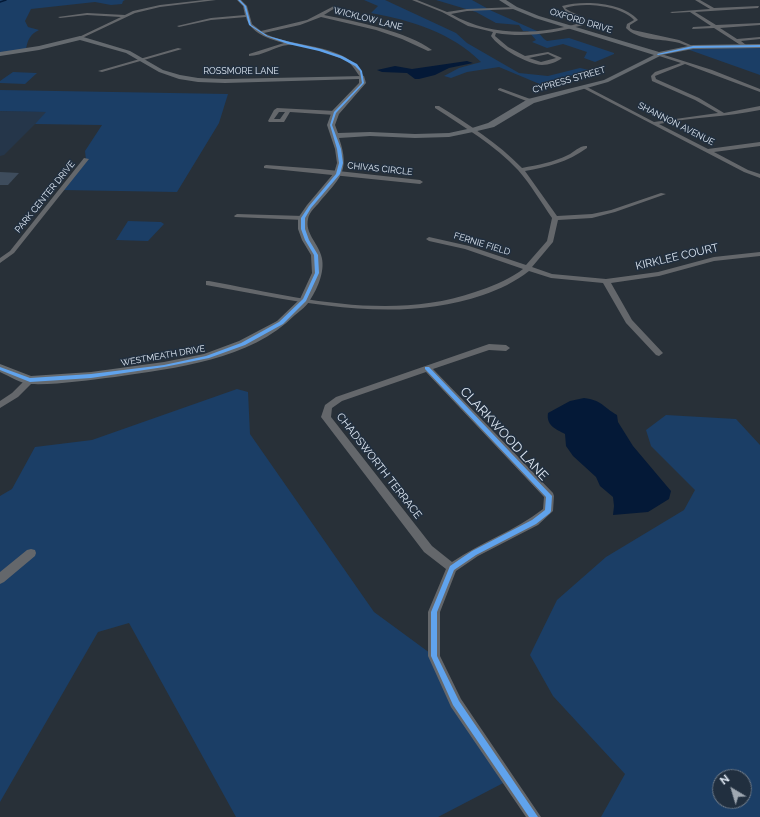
<!DOCTYPE html>
<html>
<head>
<meta charset="utf-8">
<style>
	body { margin:0 }
	#map { position:relative; width:760px; height:817px; overflow:hidden; background:#283038; font-family:Raleway,sans-serif }
	canvas { display:block }
	.north { position:absolute; left:712px; top:769px; width:40px; height:40px; box-sizing:border-box; background:#212f3f; border:1px solid #6d7987; border-radius:50%; rotate:322deg; font-size:11px; font-weight:700; line-height:16px; text-align:center; color:#dfe8f3 }
	.north::after { content:''; display:block; margin:auto; width:14px; height:18px; background:#9fa8b2; clip-path:polygon(50% 0,100% 100%,50% 72%,0 100%) }
</style>
</head>
<body>
<div id="map">
<canvas width="760" height="817"></canvas>
<div class="north">N</div>
</div>
<script>
const context = document.querySelector('canvas').getContext('2d');
context.lineJoin = 'round';
function paint(path, color) {
  context.fillStyle = color;
  context.fill(path, 'evenodd');
}
function stroke(path, color, width, dash) {
  context.strokeStyle = color;
  context.lineWidth = width;
  context.lineCap = dash ? 'butt' : 'round';
  context.setLineDash(dash || []);
  context.stroke(path);
}
function write(font, color, halo, rows, align = 'center') {
  context.font = font + ' Raleway,sans-serif';
  context.lineWidth = 3;
  context.setLineDash([]);
  context.textBaseline = 'middle';
  context.strokeStyle = halo;
  context.fillStyle = color;
  for (const [text, x, y, turn = 0] of rows) {
    context.save();
    context.translate(x, y);
    context.rotate((+turn || 0) * Math.PI / 180);
    context.textAlign = isNaN(turn) ? turn : align;
    if (halo) context.strokeText(text, 0, 0);
    context.fillText(text, 0, 0);
    context.restore();
  }
}
paint(new Path2D(`
	M0,111L47,112L4,155L0,156Z`), '#25364a');
paint(new Path2D(`
	M0,0H125L123,1L122,4L111,5L95,2L31,9L25,21L28,27L39,30C30,34 27,41 26,50L0,52Z
	M364,0H385L456,33L467,43L519,73L548,76L580,68L589,70L542,85L499,67L467,72L451,78L444,76L459,68L481,62C452,33 411,20 371,13L378,6Z
	M436,0H472L492,11L537,31L544,39L547,41L569,38L614,53V54L595,62L584,58L587,52L563,44L547,48L532,42L536,40L528,31H523L519,25L496,23L476,12Z
	M760,46V75L684,48Z
	M13,72L36,73H37L25,84L0,83V81Z
	M0,90L228,94L219,123L177,192L62,190L86,160L85,151L102,125L35,124L46,112L0,111Z
	M128,221L161,222L164,224L148,241L116,240Z
	M237,389L248,392L250,434L374,612L434,656L509,780L438,817H236L129,623L98,632L0,802V496L12,489L35,447L92,440Z
	M666,415L736,419L760,445V817H601L625,774L553,696L530,655L557,600L606,557L684,510L695,490L651,446L646,430ZM720,777H744V801H720Z`), '#1b3e66');
paint(new Path2D(`
	M467,61L473,63L449,68L435,75L419,79H415L407,73L382,72L377,70L395,66L412,69Z
	M584,398C602,400 603,407 617,415L618,422L633,446L671,491L669,499L648,512L613,515L614,506L613,497L600,486L596,477L573,456L566,446L565,434C556,429 546,426 548,413L570,401Z`), '#041937');
stroke(new Path2D(`
	M0,2L6,0`), '#041937', 1.5);
paint(new Path2D(`
	M0,172L19,173L8,185H0Z`), '#3e4c5c');
paint(new Path2D(`
	M204,0H216L160,7L135,13L80,39L79,37L121,17L87,15L60,18L58,17L87,13L125,15L133,11L160,5Z
	M237,0H241L247,6L252,24L261,31L307,20L334,6L335,8L324,15C355,21 408,32 432,50L428,51L402,39L376,30L321,17L300,25L264,33C294,49 348,42 364,77L362,78C357,75 355,67 348,62C339,56 299,43 288,45C275,46 263,56 249,56V54L284,43C269,39 250,33 246,17L211,20L179,27L177,26L211,18L245,15L243,6Z
	M412,0H417L447,12L467,9L516,7L515,9L467,11L451,14C491,37 537,35 580,23L582,20L566,12L562,6C583,0 623,2 638,20L630,25V28L633,30L679,40L695,47L693,48C687,46 681,43 675,42C660,39 637,40 626,28L627,24L634,20C620,5 583,2 565,8C571,13 580,14 586,20L583,25C555,33 526,38 496,33L495,36L508,47L525,56L548,52L562,58C557,62 549,65 542,65C527,64 499,48 491,36L493,32L468,26L442,12ZM548,54L556,58L541,62L529,58Z
	M695,0H700L714,8L759,6L758,8L695,12L716,25L760,23V25L720,28L737,39L760,37V39L741,41L746,45L742,46L714,28L692,29L693,27L711,26L690,12L672,13L670,12L710,9Z
	M178,48L182,49L102,72L98,71Z
	M658,53L712,70L760,89V92L685,64L655,76L656,79L699,98L724,113L760,106V110C726,117 693,117 659,124L708,149L760,142V146L714,152L748,170L760,174V178L744,172L583,88L587,87L654,122L718,113L695,100L652,81L651,76L655,72L681,63L656,55Z
	M500,88L533,100L534,101L529,102L498,90V89Z
	M435,106H439C468,124 498,143 522,168C538,165 554,162 568,155C574,152 580,145 587,146V148C568,162 547,167 525,171L557,216L592,214L611,210L661,193L666,194L615,212L592,218L558,220L553,242L532,267L552,274L606,279L658,272L714,257L760,252V256L714,261L659,276L611,283L632,320L663,353L659,356L656,355L626,323L603,283L551,278L529,271C515,282 500,289 483,295C412,319 339,309 266,296C246,292 226,289 206,285V281H209C295,297 389,322 475,292C491,287 505,281 519,272L523,269L465,249L429,241L426,239L429,237L469,246L526,265L547,241L552,218C541,202 531,185 518,170C495,145 464,127 435,108Z
	M277,108L335,111L338,113L335,115L290,112L284,122H269L268,121L274,110ZM279,112H285L280,119H274Z
	M84,158L89,159L14,253L0,263V258L10,251Z
	M266,165L320,169L420,180L423,182L420,184L264,168V166Z
	M237,214L303,216L306,218L303,220L235,217L234,216Z
	M489,344L506,345L510,348L506,351L489,350L433,369L553,493L554,496L553,511L538,525L478,556L456,571L440,612V656L461,699L541,817H526L451,707L428,656V612L446,569L424,552L321,417L325,405L336,397ZM426,372L544,497L543,509C515,531 481,542 452,562L432,546L331,417L332,408L342,401Z
	M30,377L34,380L33,382L18,397L0,408V401L12,393L27,378Z
	M31,549L35,550L36,553L35,556L4,582L0,584V572L27,550Z`), '#64676b');
paint(new Path2D(`
	M499,0H506L517,7L539,16L659,52L693,45L760,44V48L693,49L662,55L608,82L534,103L494,127L473,132L449,137L415,138L370,136L339,138C351,173 339,178 318,204C314,208 309,213 308,219C305,233 317,242 321,255C326,269 318,288 310,300C307,306 300,311 295,315C250,360 176,368 115,377C89,380 57,385 31,384C21,384 9,376 0,372V364L31,376L91,372L164,362L204,354L239,341L277,321L300,299L312,273L311,255L302,240L298,229V218L307,205L334,173L337,163L335,149L327,125L332,111L359,83V79L225,83L198,82L179,79L159,72L126,53L80,40L39,50L0,56V52L39,46L80,36L130,51L163,70L180,75L198,78L225,79L364,76L366,83L339,114L335,125L338,133L370,132L415,134L449,133L472,128L488,123L528,99L604,80L654,55L535,18L513,9Z`), '#656a6f');
paint(new Path2D(`
	M238,0H240L246,6L251,25L268,36L290,42L321,49L342,56L357,64L362,71L364,83L336,113L332,125L341,149L343,163L340,174L311,208L305,218V229L309,240L318,255L319,273L306,301L283,324L245,345L209,358L164,367L91,378L30,382L0,370V367L30,378L91,374L164,365L206,356L241,343L279,322L303,299L315,273L314,255L305,240L301,229V218L309,206L336,174L339,163L337,149L330,125L334,112L362,83L360,71L355,66L340,58L319,51L288,44L266,36L249,25L244,6Z
	M760,45V47L693,48L658,55L657,54L693,46Z
	M425,367H429L552,496L551,511L550,513L536,524L476,555L454,570L437,612V656L459,701L538,817H529L453,705L431,656V612L450,566L472,551L532,520L545,510L546,497L425,369Z`), '#60a3ed');
write('9px', '#dfe8f3', '#212f3f', [
	["WICKLOW LANE",368,19,14],
	["OXFORD DRIVE",581,21,17],
	["ROSSMORE LANE",241,71],
	["CYPRESS STREET",569,80,-16],
	["SHANNON AVENUE",676,124,27],
	["CHIVAS CIRCLE",380,169,6],
	["PARK CENTER DRIVE",45,197,-51],
	["FERNIE FIELD",482,244,17],
	["WESTMEATH DRIVE",163,356,-10]
]);
write('11px', '#dfe8f3', '#212f3f', [
	["KIRKLEE COURT",677,257,-13],
	["CHADSWORTH TERRACE",379,466,52]
]);
write('13px', '#dfe8f3', '#212f3f', [
	["CLARKWOOD LANE",504,434,47]
]);
</script>
</body>
</html>
